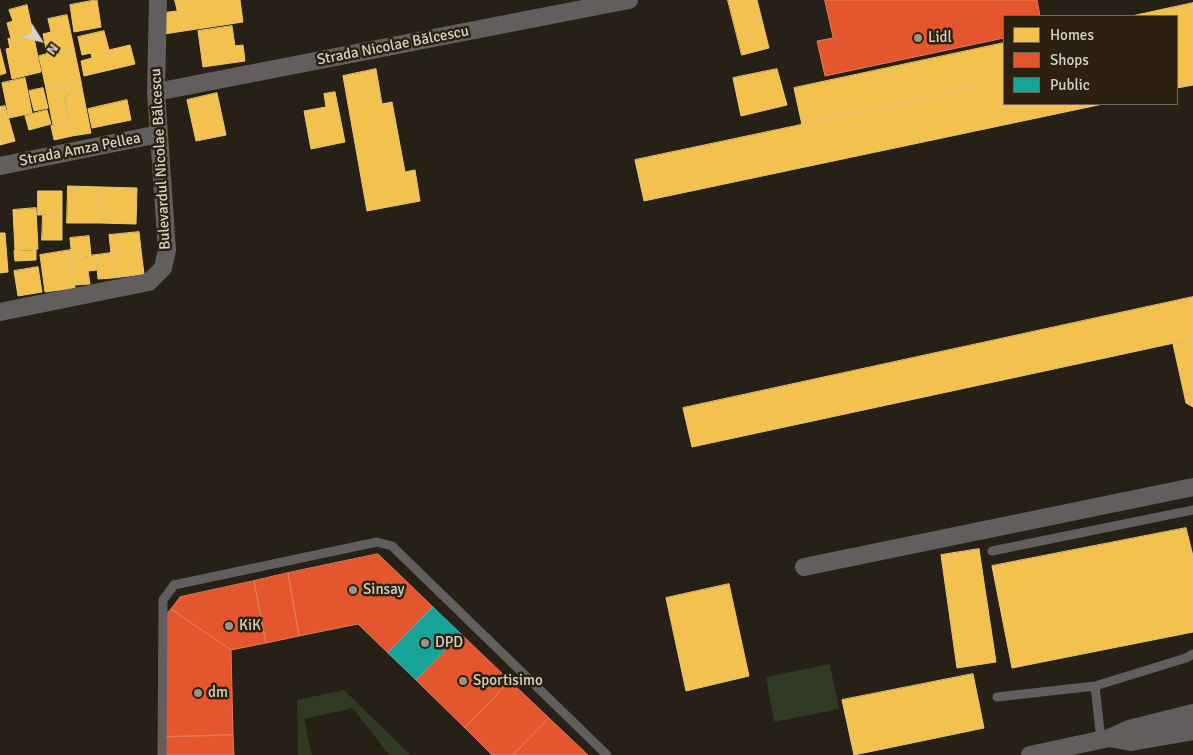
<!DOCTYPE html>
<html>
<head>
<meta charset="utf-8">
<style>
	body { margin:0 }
	#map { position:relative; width:1193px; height:755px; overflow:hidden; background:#262016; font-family:Signika,sans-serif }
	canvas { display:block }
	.legend { position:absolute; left:1003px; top:15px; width:175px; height:90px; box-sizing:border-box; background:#2c2110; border:1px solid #716759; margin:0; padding:6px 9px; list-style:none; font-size:15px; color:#d8d1c6 }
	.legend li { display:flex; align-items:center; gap:10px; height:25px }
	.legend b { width:25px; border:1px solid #716759 }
	.north { position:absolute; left:15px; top:15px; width:50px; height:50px; -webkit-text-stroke:4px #2c2110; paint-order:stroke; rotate:126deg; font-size:14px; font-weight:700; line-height:20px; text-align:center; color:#d8d1c6 }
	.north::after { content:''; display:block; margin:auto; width:18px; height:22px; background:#d8d1c6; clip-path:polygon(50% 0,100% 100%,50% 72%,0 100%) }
</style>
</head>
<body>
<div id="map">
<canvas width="1193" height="755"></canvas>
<ul class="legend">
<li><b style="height:14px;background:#f2c14e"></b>Homes</li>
<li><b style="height:14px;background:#e4572e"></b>Shops</li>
<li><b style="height:14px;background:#17a398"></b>Public</li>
</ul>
<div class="north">N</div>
</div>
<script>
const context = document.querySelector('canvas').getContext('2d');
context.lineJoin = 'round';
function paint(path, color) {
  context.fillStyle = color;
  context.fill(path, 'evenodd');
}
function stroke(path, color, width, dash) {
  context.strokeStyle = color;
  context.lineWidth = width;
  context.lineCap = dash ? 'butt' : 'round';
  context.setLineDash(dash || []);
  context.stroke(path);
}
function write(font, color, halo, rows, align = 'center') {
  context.font = font + ' Signika,sans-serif';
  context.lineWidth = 5;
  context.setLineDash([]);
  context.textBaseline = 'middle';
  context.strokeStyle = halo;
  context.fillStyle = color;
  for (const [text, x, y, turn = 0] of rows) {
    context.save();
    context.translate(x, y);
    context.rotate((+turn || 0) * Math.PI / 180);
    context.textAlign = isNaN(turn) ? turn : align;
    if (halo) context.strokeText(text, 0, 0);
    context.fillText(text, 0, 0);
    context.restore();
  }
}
paint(new Path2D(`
	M830,664L839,709L774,722L766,677Z
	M344,690L410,755H389L353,708L304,719L312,755H298L297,700Z`), '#303a23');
const homes = new Path2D(`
	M97,0L101,27L74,32L70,5Z
	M175,0H240L243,22L164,34L161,13L177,11Z
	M728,0H757L769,48L742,55Z
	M1193,3V42L1177,45V16H1132Z
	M27,5L33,33L11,38L7,23L13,21L9,10Z
	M67,15L74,48L47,54L43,34L51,32L48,19Z
	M232,26L235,46L243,45L245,61L203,67L198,31Z
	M104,31L109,50L130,45L135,64L84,76L81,61L92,58L91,53L82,55L78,37Z
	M33,33L41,72L12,79L6,49L10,48L8,39Z
	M1193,42V85L1177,88V45Z
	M1004,43V82L802,125L794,88Z
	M74,48L81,82L46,89L39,56Z
	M0,49L6,73L0,75Z
	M376,69L382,104L392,102L405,172L415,170L420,201L367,211L343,76Z
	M777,69L787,105L741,116L733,78Z
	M25,78L32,113L9,118L2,83Z
	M81,82L83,93L64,97L62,86Z
	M1004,82V104H1103L644,201L635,160Z
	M62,86L69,122L53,125L46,89Z
	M43,88L48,108L34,111L29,91Z
	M335,92L345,142L311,149L304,111L326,107L324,94Z
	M83,93L91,133L72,136L65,96Z
	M217,93L226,135L196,141L187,100Z
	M127,100L131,120L92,128L88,109Z
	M5,106L15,141L0,145V107Z
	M47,110L51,124L29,130L25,116Z
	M69,122L72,136L54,140L51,126Z
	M68,186L101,187L100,223H67Z
	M101,187L137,188L136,224L100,223Z
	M38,191H62V214L38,215Z
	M36,208L38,249L15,250L13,210Z
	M43,214H62V240H42Z
	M139,232L141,250L111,253L109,235Z
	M0,233H5L8,272L0,273Z
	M89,236L91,255L72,258L70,238Z
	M36,250V260L15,261L14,251Z
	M71,250L75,288L45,292L40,255Z
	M141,250L144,274L113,278L111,253Z
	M111,253L113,278L98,279L96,255Z
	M96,255L97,270L88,271L90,284L75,285L72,258Z
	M38,267L42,292L18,296L14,271Z
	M1193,297V339L692,447L683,408Z
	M1193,339V407L1186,403L1173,344Z
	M1186,528L1193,556V632L1012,668L992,566Z
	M979,549L996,662L957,668L941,555Z
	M729,584L749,676L686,691L666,598Z
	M973,674L984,728L854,755L842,700Z`);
paint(homes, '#f2c14e');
stroke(homes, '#eac672', 1);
const shops = new Path2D(`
	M825,0H1037L1040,16H1004V38L825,76L817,41L833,38Z
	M378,554L433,607L388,653L358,624L299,636L288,573Z
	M288,573L299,636L266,643L254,581Z
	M254,581L266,643L231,650L171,609L180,597Z
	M171,609L231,650L233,735L165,737L164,618Z
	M461,634L510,681L465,728L416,680Z
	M510,681L549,718L513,755H492L465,728Z
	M549,718L588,755H513Z
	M233,735L234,755H166L165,737Z`);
paint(shops, '#e4572e');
stroke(shops, '#e07c5c', 1);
const public = new Path2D(`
	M433,607L461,634L416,680L388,653Z`);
paint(public, '#17a398');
stroke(public, '#51b1a6', 1);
stroke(new Path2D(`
	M992,551L1193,510
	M1095,686L1101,740
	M997,697L1095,686L1186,658L1193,654
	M162,755L163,600L174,585L377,542L392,546L607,755`), '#625e5d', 9);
stroke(new Path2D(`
	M156,92L629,0
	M0,166L159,134
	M0,312L149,282L163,268L167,250L156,92L158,0
	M804,567L1193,487
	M1109,738L1131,742L1193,731
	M1030,755L1109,738L1129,729L1193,713`), '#625e5d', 18);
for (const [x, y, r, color] of [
	[918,38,5,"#9a9388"],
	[353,590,5,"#9a9388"],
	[229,626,5,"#9a9388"],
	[425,643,5,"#9a9388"],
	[463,681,5,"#9a9388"],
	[198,693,5,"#9a9388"]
]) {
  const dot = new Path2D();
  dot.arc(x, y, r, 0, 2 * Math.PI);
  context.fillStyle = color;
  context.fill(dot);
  stroke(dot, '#2c2110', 2);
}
write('15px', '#d8d1c6', '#2c2110', [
	["Lidl",928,38],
	["Sinsay",363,590],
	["KiK",239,626],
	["DPD",435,643],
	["Sportisimo",473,681],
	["dm",208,693]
], 'left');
write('15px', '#d8d1c6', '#2c2110', [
	["Strada Nicolae Bălcescu",393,46,-11],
	["Strada Amza Pellea",80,150,-11],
	["Bulevardul Nicolae Bălcescu",161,159,-93]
]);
</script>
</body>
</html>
